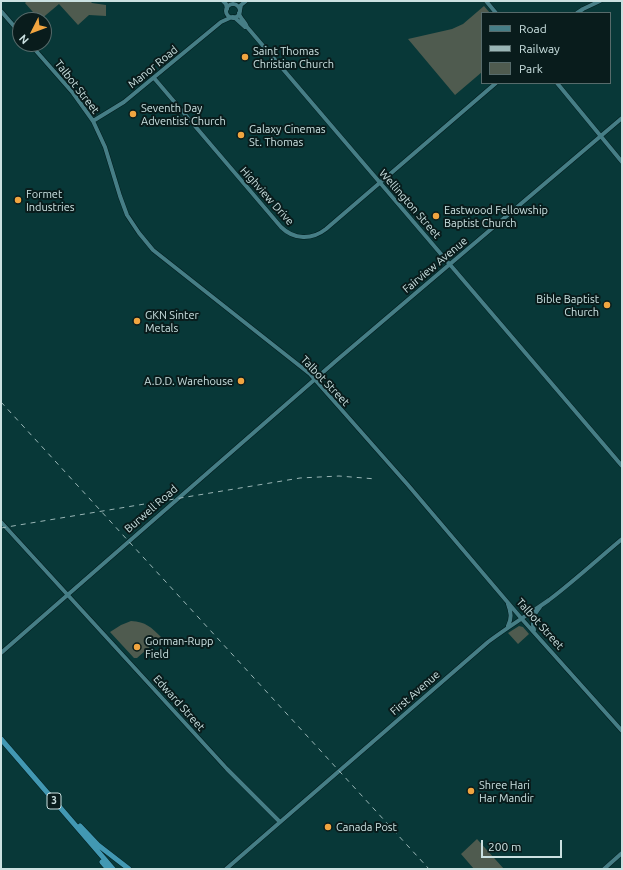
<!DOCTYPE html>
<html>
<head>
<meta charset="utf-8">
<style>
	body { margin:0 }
	#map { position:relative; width:623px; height:870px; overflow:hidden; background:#083838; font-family:Ubuntu,sans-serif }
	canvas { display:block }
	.frame { position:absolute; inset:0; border:2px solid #cbe1e1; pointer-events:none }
	.legend { position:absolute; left:481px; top:12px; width:130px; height:72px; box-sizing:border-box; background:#091c1c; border:1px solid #576b6b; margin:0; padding:5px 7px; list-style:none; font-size:12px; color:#cbe1e1 }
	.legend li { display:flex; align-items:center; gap:8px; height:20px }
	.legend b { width:20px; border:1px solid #576b6b }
	.north { position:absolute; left:12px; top:12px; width:40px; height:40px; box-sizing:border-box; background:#091c1c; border:1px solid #576b6b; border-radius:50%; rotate:228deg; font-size:11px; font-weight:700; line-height:16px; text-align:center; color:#cbe1e1 }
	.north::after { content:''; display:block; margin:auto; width:14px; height:18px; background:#f1a540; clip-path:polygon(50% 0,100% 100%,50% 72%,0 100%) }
	.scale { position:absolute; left:481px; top:840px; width:81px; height:18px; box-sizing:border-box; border:2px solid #cbe1e1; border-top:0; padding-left:5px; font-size:12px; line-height:14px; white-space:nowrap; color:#cbe1e1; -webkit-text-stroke:3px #091c1c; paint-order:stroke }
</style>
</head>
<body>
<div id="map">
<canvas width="623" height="870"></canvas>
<div class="frame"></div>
<ul class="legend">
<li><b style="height:5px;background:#467e86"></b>Road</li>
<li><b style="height:5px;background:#9ab6b6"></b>Railway</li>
<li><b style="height:11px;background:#4f5b4f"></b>Park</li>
</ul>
<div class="north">N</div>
<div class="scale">200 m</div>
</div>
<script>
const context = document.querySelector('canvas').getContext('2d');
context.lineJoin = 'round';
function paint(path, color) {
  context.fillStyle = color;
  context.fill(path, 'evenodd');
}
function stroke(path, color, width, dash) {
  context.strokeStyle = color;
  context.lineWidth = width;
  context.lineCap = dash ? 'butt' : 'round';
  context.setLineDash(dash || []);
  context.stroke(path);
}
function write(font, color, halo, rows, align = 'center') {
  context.font = font + ' Ubuntu,sans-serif';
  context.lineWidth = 4;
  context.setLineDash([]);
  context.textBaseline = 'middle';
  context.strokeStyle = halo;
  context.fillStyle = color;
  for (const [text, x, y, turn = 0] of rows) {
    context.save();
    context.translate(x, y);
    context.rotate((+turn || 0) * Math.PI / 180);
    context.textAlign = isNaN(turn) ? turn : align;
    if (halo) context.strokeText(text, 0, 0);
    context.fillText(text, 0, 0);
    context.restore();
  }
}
paint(new Path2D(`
	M27,1H90L92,3L106,5V16L89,15L78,25L59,4L40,20L25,3Z
	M484,6L490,13H482V72L455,95L408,39L452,29L463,24Z
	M131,621C146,622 151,627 161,637L137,658H134L110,632L121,625Z
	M519,626L523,627L529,634L518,644L508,633Z
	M477,839L504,869H474L461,854Z`), '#4f5b4f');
const secondary = new Path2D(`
	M223,1L226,4L227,9
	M486,1L496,13
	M226 11a7 7 0 1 1 14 0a7 7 0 1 1-14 0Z
	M240,10L241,5L246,1
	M1,11L20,33
	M239,13C240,19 246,22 247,27L622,466
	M577,13L583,9L600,1
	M234,17L245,27H247
	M30,44L73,93L93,121L105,147L120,196L127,215L139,233L153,250L310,374L408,485L521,618L622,731
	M154,78L281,227C294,240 312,240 326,229L496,83
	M557,83L622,162
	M93,121L124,102L221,22L232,17
	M1,522L227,769L280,822
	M508,604C511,612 512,618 508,626
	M534,630C531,618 533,616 540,607
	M1,653L337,360L622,118
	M226,869L488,642C508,627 529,614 549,600C574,581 598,559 622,539
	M604,869L622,853`);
const highway = new Path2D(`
	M1,739L113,869
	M80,826L98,845L129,869
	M102,862L108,869`);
stroke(secondary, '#001d1e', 5);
stroke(highway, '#001d1e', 6);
stroke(secondary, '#467e86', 4);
stroke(highway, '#4298b3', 5);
stroke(new Path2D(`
	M1,402L429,869
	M1,528L300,478L339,476L376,479`), '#9ab6b6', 1, [5, 5]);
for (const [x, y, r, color] of [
	[245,57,4,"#f1a540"],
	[133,114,4,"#f1a540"],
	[241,135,4,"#f1a540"],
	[18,200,4,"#f1a540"],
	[436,216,4,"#f1a540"],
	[607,305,4,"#f1a540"],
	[137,321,4,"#f1a540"],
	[241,381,4,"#f1a540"],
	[137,647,4,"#f1a540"],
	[471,791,4,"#f1a540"],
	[328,827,4,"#f1a540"]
]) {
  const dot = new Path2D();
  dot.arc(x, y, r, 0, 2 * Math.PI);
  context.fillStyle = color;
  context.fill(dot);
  stroke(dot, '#091c1c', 1.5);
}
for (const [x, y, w] of [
	[54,801,14]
]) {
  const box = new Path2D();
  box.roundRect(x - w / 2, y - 8, w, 16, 3);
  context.fillStyle = '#091c1c';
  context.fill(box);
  stroke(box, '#cbe1e1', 1);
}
write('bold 10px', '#cbe1e1', null, [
	["3",54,801]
]);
write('11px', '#cbe1e1', '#091c1c', [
	["Saint Thomas",253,51],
	["Christian Church",253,64],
	["Seventh Day",141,108],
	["Adventist Church",141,121],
	["Galaxy Cinemas",249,129],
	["St. Thomas",249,142],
	["Formet",26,194],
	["Industries",26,207],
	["Eastwood Fellowship",444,210],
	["Baptist Church",444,223],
	["Bible Baptist",599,299,"right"],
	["Church",599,312,"right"],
	["GKN Sinter",145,315],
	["Metals",145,328],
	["A.D.D. Warehouse",233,381,"right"],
	["Gorman-Rupp",145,641],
	["Field",145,654],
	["Shree Hari",479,785],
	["Har Mandir",479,798],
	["Canada Post",336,827]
], 'left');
write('11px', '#cbe1e1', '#091c1c', [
	["Manor Road",153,67,-39],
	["Talbot Street",77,87,52],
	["Highview Drive",267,196,48],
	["Wellington Street",410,204,49],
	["Fairview Avenue",435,265,-40],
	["Talbot Street",325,381,46],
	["Burwell Road",151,509,-41],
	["Talbot Street",540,624,48],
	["First Avenue",415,693,-41],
	["Edward Street",179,703,48]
]);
</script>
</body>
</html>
